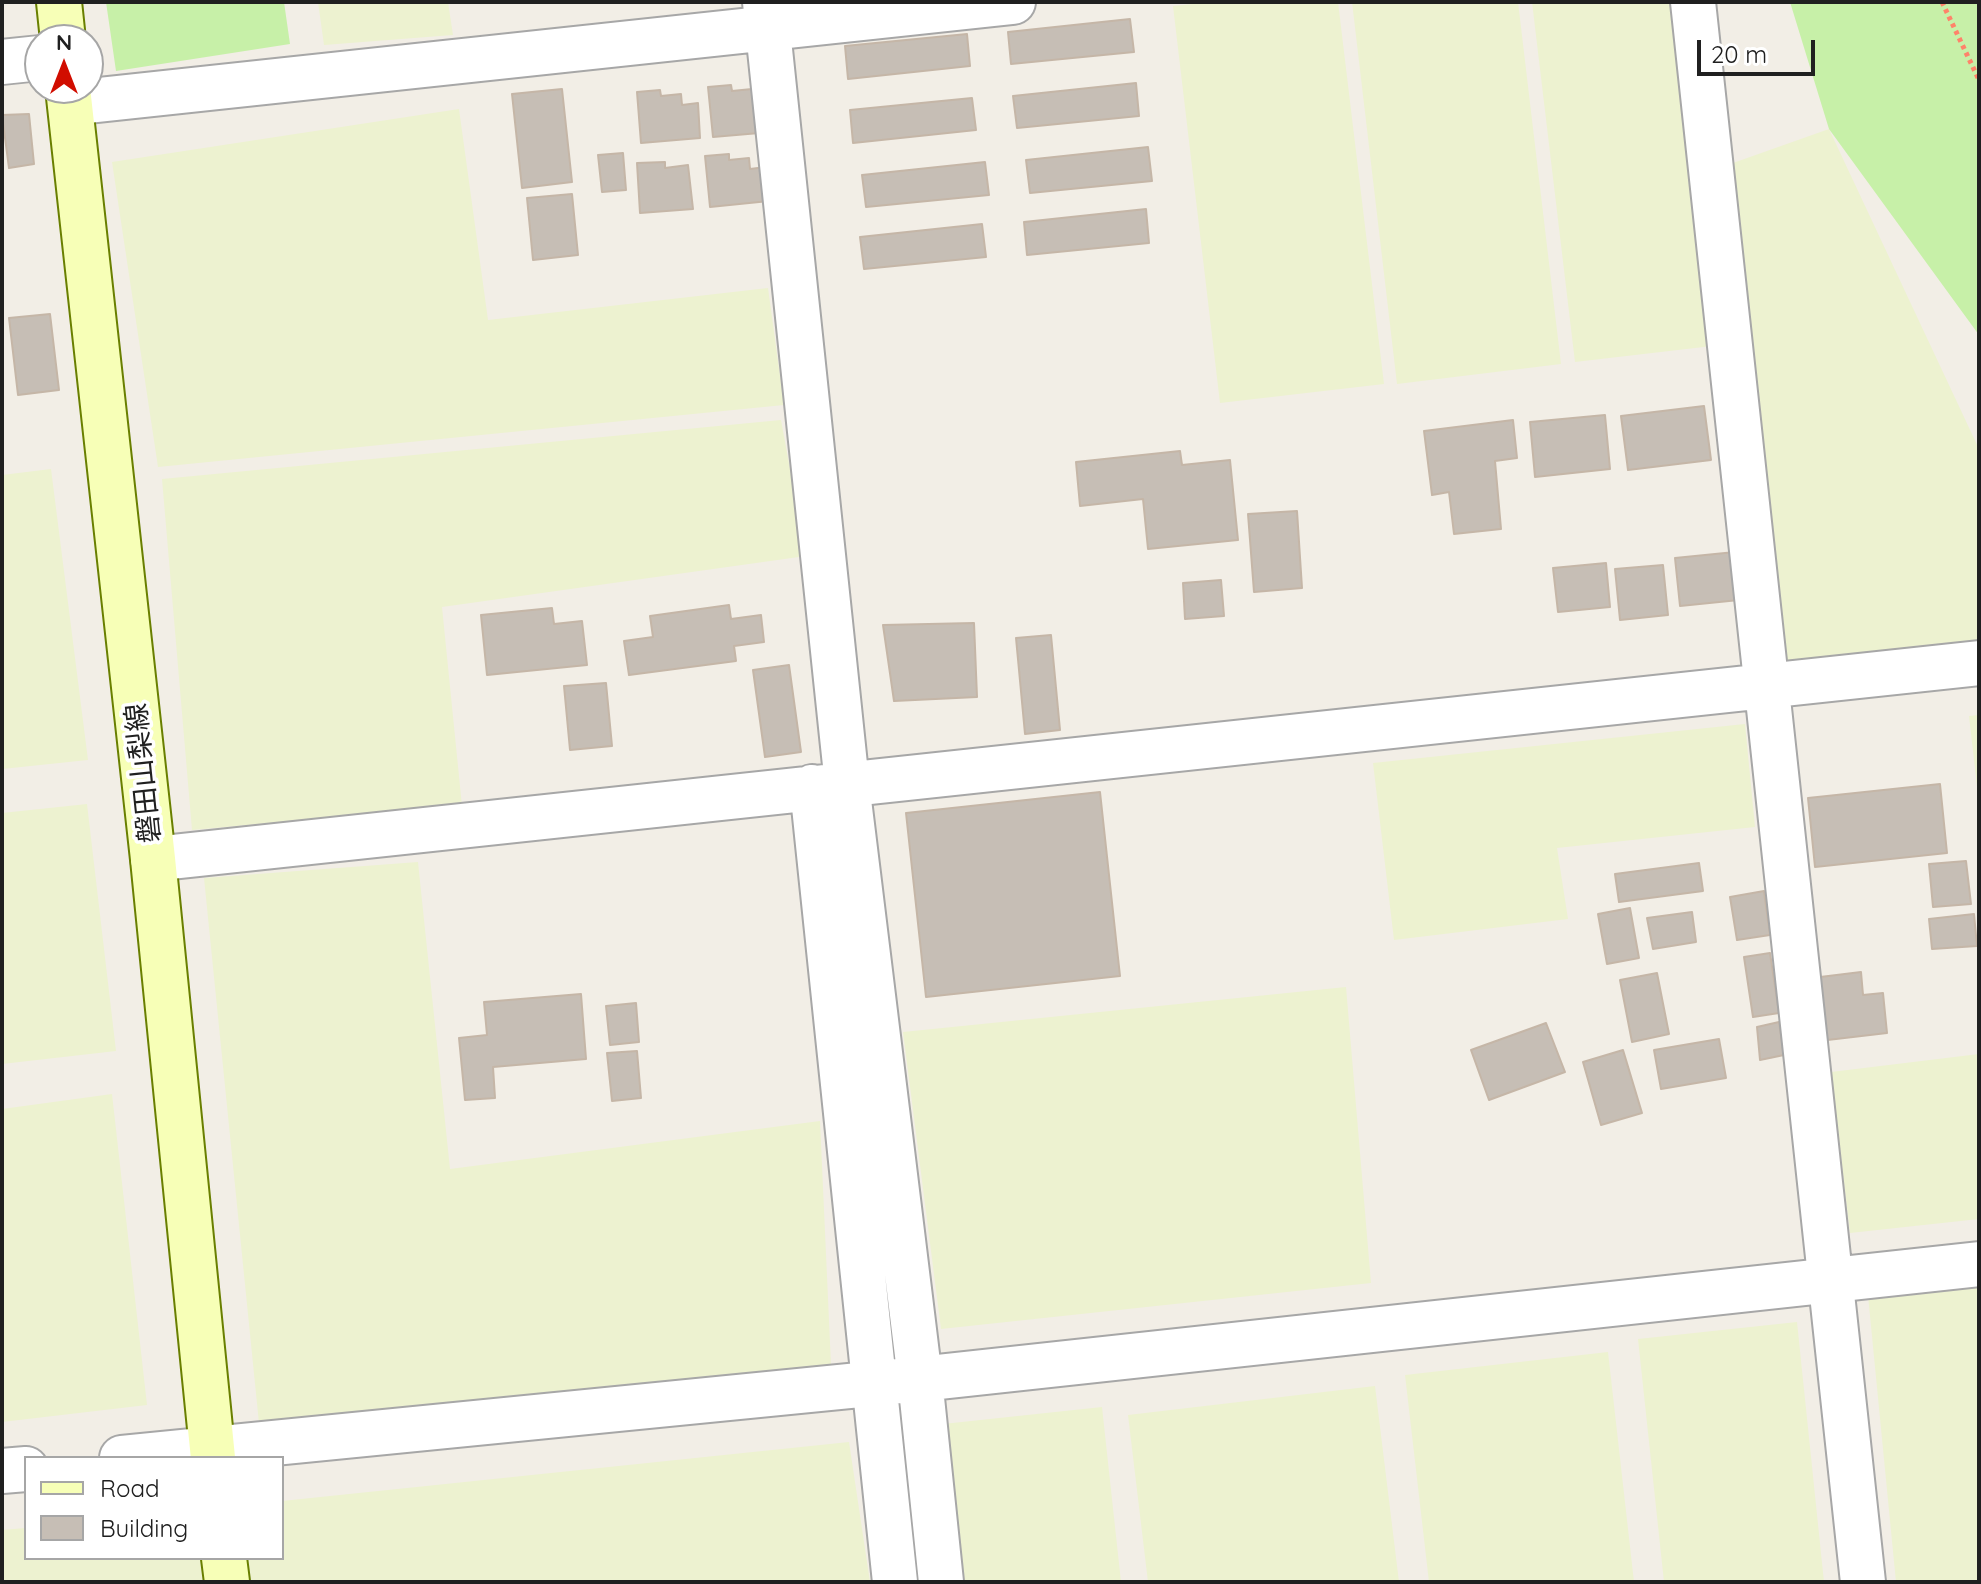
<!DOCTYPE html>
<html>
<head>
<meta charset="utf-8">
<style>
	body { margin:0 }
	#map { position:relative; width:1981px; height:1584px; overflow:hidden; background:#f2eee6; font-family:Quicksand,sans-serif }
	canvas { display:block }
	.frame { position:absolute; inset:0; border:4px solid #202020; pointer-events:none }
	.legend { position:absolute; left:24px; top:1456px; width:260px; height:104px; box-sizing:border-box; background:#fff; border:2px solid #a6a6a6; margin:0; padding:10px 14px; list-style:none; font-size:24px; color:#202020 }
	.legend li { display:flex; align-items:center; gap:16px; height:40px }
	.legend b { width:40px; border:2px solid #a6a6a6 }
	.north { position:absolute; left:24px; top:24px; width:80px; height:80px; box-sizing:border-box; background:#fff; border:2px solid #a6a6a6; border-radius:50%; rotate:0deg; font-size:22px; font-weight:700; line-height:32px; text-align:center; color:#202020 }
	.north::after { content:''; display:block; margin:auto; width:28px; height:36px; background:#d10d00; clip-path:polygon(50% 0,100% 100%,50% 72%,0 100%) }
	.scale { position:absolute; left:1697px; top:40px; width:118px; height:36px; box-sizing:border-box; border:4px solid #202020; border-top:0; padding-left:10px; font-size:24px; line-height:28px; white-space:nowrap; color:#202020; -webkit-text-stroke:6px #fff; paint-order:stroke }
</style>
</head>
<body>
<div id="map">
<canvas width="1981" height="1584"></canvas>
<div class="frame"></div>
<ul class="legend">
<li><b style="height:10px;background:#f7ffb7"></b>Road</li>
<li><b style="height:22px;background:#c6beb5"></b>Building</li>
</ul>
<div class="north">N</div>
<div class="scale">20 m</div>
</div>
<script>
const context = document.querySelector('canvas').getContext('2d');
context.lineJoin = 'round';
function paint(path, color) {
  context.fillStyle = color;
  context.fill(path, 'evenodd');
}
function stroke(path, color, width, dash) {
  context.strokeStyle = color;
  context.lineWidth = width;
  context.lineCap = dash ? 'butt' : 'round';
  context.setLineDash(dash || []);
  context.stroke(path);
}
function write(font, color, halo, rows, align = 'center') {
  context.font = font + ' Quicksand,"Noto Sans JP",sans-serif';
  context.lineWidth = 7;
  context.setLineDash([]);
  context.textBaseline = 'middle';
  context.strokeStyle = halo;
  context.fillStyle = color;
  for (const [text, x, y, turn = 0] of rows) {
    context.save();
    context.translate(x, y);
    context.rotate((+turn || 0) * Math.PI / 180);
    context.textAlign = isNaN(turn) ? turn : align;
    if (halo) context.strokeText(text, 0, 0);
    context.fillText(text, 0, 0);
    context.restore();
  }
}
paint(new Path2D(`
	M318,2H448L453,35L324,45Z
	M1212,2H1338L1384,384L1220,403L1173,6Z
	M1352,2H1518L1561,364L1397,384Z
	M1532,2H1698L1738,343L1575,362Z
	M459,109L488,320L768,288L784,405L158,467L112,162Z
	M1829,129L1979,449V647L1786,662L1733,163Z
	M781,420L806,556L442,607L462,806L192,830L162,479Z
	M51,469L88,760L2,769V475Z
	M1979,715V804L1969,716Z
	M1745,724L1755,827L1557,848L1568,919L1394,940L1373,763Z
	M87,804L116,1051L2,1064V813Z
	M418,862L450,1169L820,1121L832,1387L261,1443L204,878Z
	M1346,987L1371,1283L941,1329L903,1032Z
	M1979,1054V1219L1850,1233L1831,1072Z
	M112,1094L147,1405L2,1422V1109Z
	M1979,1264V1582H1896L1866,1275Z
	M1797,1322L1824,1582H1664L1638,1339Z
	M1608,1352L1634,1582H1429L1405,1375Z
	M1375,1386L1399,1582H1148L1128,1415Z
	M1102,1407L1121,1582H960L943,1424Z
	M849,1442L870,1582H2V1530L26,1528V1558H282V1501Z`), '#edf2d0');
paint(new Path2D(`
	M106,2H284L290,44L116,71Z
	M1790,2H1979V335L1829,129Z`), '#c7f0a8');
stroke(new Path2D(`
	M885,1272L918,1582`), '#a3d0e3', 12);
const building = new Path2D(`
	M1130,19L1134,52L1011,64L1008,32Z
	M967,34L970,66L848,79L845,46Z
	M1136,83L1139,116L1017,128L1013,96Z
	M731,85L732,91L752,89L753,99L769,98L771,132L713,137L708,87Z
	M562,89L572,182L522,188L512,94Z
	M660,90L661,96L681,94L682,105L698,103L700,138L641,143L637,92Z
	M972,98L976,130L853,143L850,110Z
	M29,114L34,164L9,168L2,115Z
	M1148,147L1152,181L1030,193L1026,160Z
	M623,153L626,190L602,192L598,155Z
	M729,154V160L749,158L750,169L766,167L769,201L710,207L705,156Z
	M665,162V168L688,165L693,209L640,213L637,163Z
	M985,162L989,195L866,207L862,175Z
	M572,194L578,255L533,260L527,198Z
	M1146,209L1149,243L1027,255L1024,222Z
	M982,224L986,257L864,269L860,237Z
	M50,314L59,390L18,395L9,318Z
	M1704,406L1711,460L1628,470L1621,416Z
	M1605,415L1610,469L1535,477L1530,422Z
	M1513,420L1517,458L1495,461L1501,529L1454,534L1449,492L1432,495L1424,431Z
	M1180,451L1182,465L1230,460L1238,540L1148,549L1143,499L1080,506L1076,462Z
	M1297,511L1302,588L1254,592L1248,514Z
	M1735,552L1739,600L1680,606L1675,558Z
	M1606,563L1610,607L1558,612L1553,568Z
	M1663,565L1668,615L1620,620L1615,569Z
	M1221,580L1224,616L1185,619L1183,583Z
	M729,605L731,619L761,615L764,642L734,646L736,661L629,675L624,641L653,637L650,616Z
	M552,608L554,624L582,621L587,665L487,675L481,615Z
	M974,623L977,697L894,701L883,625Z
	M1051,635L1060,730L1025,734L1016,638Z
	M789,665L801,752L765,757L753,670Z
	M606,683L612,746L570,750L564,686Z
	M1940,784L1947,853L1815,867L1808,798Z
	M1100,792L1120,976L926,997L906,813Z
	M1966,861L1971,904L1933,907L1929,864Z
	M1699,863L1703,891L1619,902L1615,874Z
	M1764,891L1770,935L1737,940L1730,897Z
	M1630,908L1639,958L1607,964L1598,914Z
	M1692,912L1696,942L1653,949L1647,918Z
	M1974,914L1977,946L1932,949L1929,919Z
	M1770,953L1779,1013L1753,1017L1744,957Z
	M1861,972L1863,995L1883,993L1887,1033L1819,1041L1812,978Z
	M1657,973L1669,1034L1632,1042L1620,980Z
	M581,994L586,1059L493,1067L495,1098L465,1100L459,1038L487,1035L484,1002Z
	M636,1003L639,1042L610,1045L606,1006Z
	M1779,1022L1784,1055L1760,1060L1757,1027Z
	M1546,1023L1565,1072L1489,1100L1471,1050Z
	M1719,1039L1726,1078L1661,1089L1654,1050Z
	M1623,1050L1642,1113L1601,1125L1583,1062Z
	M637,1051L641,1098L612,1101L607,1053Z`);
paint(building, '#c6beb5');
stroke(building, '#c5b6a7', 2);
const street = new Path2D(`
	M765,2L847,784L920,1379L941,1582
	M1693,2L1863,1582
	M2,62L40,58
	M70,103L1013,2
	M812,787L895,1582
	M153,859L1979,663
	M122,1458L920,1379L1979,1264
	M2,1471L26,1469`);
const secondary = new Path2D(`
	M59,2L63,40
	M68,88L153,859L213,1458
	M224,1558L227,1582`);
stroke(street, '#a7a7a7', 48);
stroke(secondary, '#697f00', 48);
stroke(new Path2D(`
	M1942,2L1979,80`), '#ff836a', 5, [4, 4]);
stroke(street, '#fff', 44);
stroke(secondary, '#f7ffb7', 44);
write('28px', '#202020', '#fff', [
	["磐田山梨線",144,773,-96]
]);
</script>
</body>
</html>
